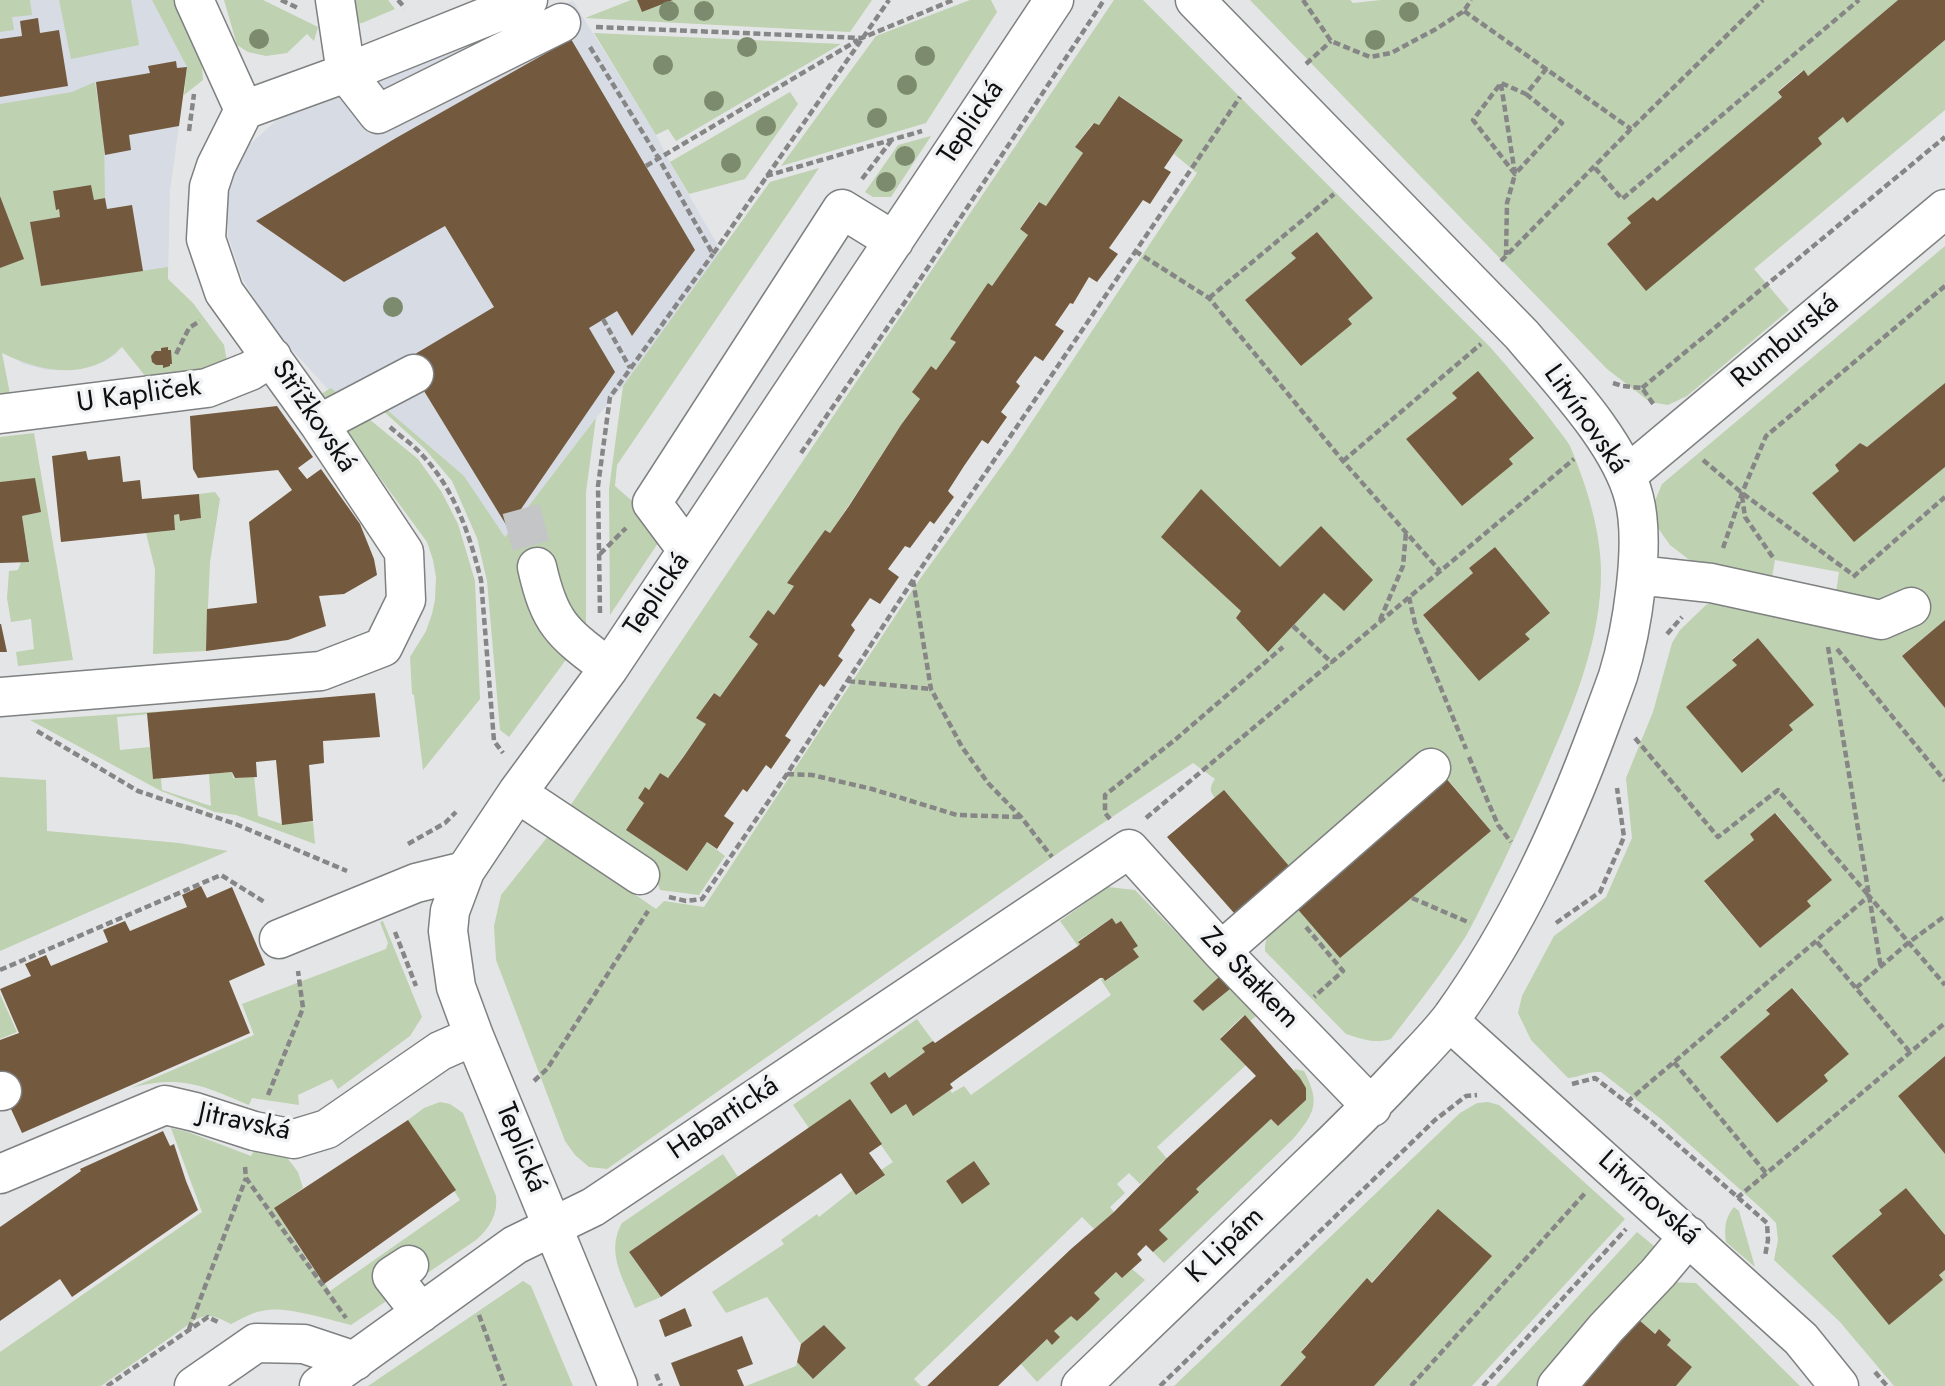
<!DOCTYPE html>
<html>
<head>
<meta charset="utf-8">
<style>
	body { margin:0 }
	canvas { display:block; background:#e4e5e6 }
</style>
</head>
<body>
<canvas width="1945" height="1386"></canvas>
<script>
const context = document.querySelector('canvas').getContext('2d');
context.lineJoin = 'round';
function paint(path, color) {
  context.fillStyle = color;
  context.fill(path, 'evenodd');
}
function stroke(path, color, width, dash) {
  context.strokeStyle = color;
  context.lineWidth = width;
  context.lineCap = dash ? 'butt' : 'round';
  context.setLineDash(dash || []);
  context.stroke(path);
}
function write(font, color, halo, rows, align = 'center') {
  context.font = font + ' Jost,sans-serif';
  context.lineWidth = 7;
  context.setLineDash([]);
  context.textBaseline = 'middle';
  context.strokeStyle = halo;
  context.fillStyle = color;
  for (const [text, x, y, turn = 0] of rows) {
    context.save();
    context.translate(x, y);
    context.rotate((+turn || 0) * Math.PI / 180);
    context.textAlign = isNaN(turn) ? turn : align;
    if (halo) context.strokeText(text, 0, 0);
    context.fillText(text, 0, 0);
    context.restore();
  }
}
paint(new Path2D(`
	M0,0H153L187,67L170,191L168,278L116,354L104,362L90,366L75,369L47,370L24,364L0,351Z
	M573,1L656,135L670,162L721,251L623,386L596,418L505,537L464,476L385,408L355,419L274,330L243,280L228,236L227,187L247,147L281,116Z`), '#d7dbe3');
paint(new Path2D(`
	M0,0H30L32,15L12,17L14,30L0,32Z
	M59,0H131L139,45L71,59Z
	M152,0H174C186,26 203,51 203,80L184,95L187,67Z
	M224,0H263L318,27L314,41L307,34L287,53L266,56L248,52L237,45Z
	M341,0H388L395,9L362,23L352,24Z
	M631,0H637L642,12L673,0H872L850,32L585,18Z
	M970,0H991L997,12L926,123L781,166L876,36Z
	M1114,0H1143L1490,347C1511,371 1532,395 1551,420C1557,429 1565,437 1570,446C1586,484 1600,528 1601,569C1602,640 1572,709 1544,773C1526,813 1508,854 1488,893C1481,907 1474,922 1466,936C1443,972 1417,1005 1391,1039C1375,1044 1361,1039 1346,1034L1265,951C1265,929 1279,919 1294,905L1340,958L1491,831L1444,775L1289,867L1223,791L1215,798C1209,791 1210,786 1215,779L1193,763L1064,849L607,1169L589,1167L575,1155L565,1141L496,960L494,926L501,895L553,830L601,871L656,909L664,901L704,907L917,583L1011,453L1197,173L1174,154L1183,140L1120,96L1099,125L1093,123L1075,147L1083,153L1046,206L1038,202L1020,229L1028,235L1011,261L950,339L956,342L936,370L931,366L913,391L920,399C888,442 861,489 830,533L825,530L788,583L794,586L774,615L768,611L749,637L758,644L720,697L713,693L697,718L706,724L668,778L660,773L649,790L645,788L638,798L644,803L627,830L687,871L707,842L725,856L699,895L660,890L653,869L566,812ZM1317,232L1373,298L1348,319L1351,324L1301,366L1245,300L1296,258L1292,253ZM1478,372L1534,437L1509,459L1512,464L1462,506L1406,439L1457,398L1453,393ZM1495,547L1550,613L1525,634L1529,638L1479,681L1423,615L1473,573L1469,568Z
	M1250,0H1350L1353,3L1381,0H1898L1808,76L1803,70L1778,91L1782,97L1657,201L1653,197L1628,218L1631,223L1607,244L1646,290L1821,144L1818,138L1843,117L1847,122L1945,40V110L1754,269L1789,310L1687,396L1668,405L1650,402L1607,369Z
	M594,33L841,44L676,141L668,129L656,135Z
	M95,82L104,143L105,198L94,200L91,185L53,191L56,209H59L60,217L30,222L41,286L168,267V279L193,303L224,345L228,367L146,377L122,347C88,382 41,372 2,353L11,399L0,400V268L23,259L0,195V104L72,92Z
	M790,92L798,104L745,179L689,194L670,162Z
	M931,136L891,197H873L865,192L898,145Z
	M819,168L617,465L615,486L666,531L610,615L609,489L623,386L770,182Z
	M1945,246V383L1867,447L1860,443L1835,465L1839,471L1812,493L1945,467V620L1902,656L1945,708V1056L1898,1096L1945,1154V1235L1906,1188L1879,1211L1882,1214L1889,1324L1943,1280L1939,1275L1945,1270V1386H1894L1840,1322L1774,1260L1778,1240L1776,1223L1762,1209L1661,1119L1601,1072C1587,1071 1581,1077 1568,1078L1531,1040L1518,1013L1522,996L1554,936L1606,897L1632,838L1626,778L1653,712L1672,643L1680,630L1706,605L1711,603L1835,600L1839,572L1775,560L1770,589L1705,572L1670,545L1658,528L1652,508L1662,484ZM1758,638L1814,705L1789,725L1792,731L1743,773L1687,707L1737,665L1732,659ZM1776,813L1831,880L1807,901L1810,906L1760,948L1704,882L1754,840L1750,834ZM1793,988L1849,1054L1824,1075L1827,1081L1777,1123L1721,1057L1770,1014L1766,1009Z
	M331,388L418,459L441,491L458,524L475,581L480,699L423,770L414,695L412,694L410,657L426,631L432,614L435,600L436,577L433,560L427,542L375,471L321,394Z
	M385,408L464,476L505,537L596,418L586,492V630L560,592L554,558L523,574L568,657L509,737L500,730L487,581L477,538L452,481L424,448L381,409Z
	M34,433L73,660L18,666L16,652L34,649L31,619L11,622L7,598L9,571L18,570L21,562L29,560L22,516L41,512L0,482V437Z
	M215,492L220,499L210,562L206,651L153,654L155,569L146,533L175,530L174,515L179,514L181,521L201,518L199,494Z
	M226,707L117,717L120,750L150,747L153,779L161,778L162,790L211,806L209,774L232,772L233,778H235L254,776L258,816L282,824L313,822L315,844L236,815L215,812L161,791L30,720Z
	M0,777L46,780L47,831L179,843L228,851L0,951Z
	M1108,887L1135,890L1219,977L1203,1011L1230,989L1256,1016L1250,1021L1244,1015L1220,1038L1246,1065L1157,1147L1169,1161L1167,1163L1164,1160L1159,1165L1160,1166L1140,1184L1129,1173L1117,1184L1125,1193L1110,1207L1114,1212L1094,1229L1082,1217L914,1379L921,1386H746L796,1366L797,1362L813,1379L846,1348L824,1325L801,1344L767,1297L726,1313L712,1292L784,1244L781,1240L817,1214L819,1217L853,1190L857,1195L884,1176L881,1170L893,1162L849,1100L809,1128L793,1105L917,1019L933,1041L923,1048L925,1052L889,1078L891,1114L906,1104L914,1115L950,1090L952,1093L964,1086L971,1095C1018,1062 1064,1028 1111,995L1101,980L1103,978L1106,981L1138,957L1133,949L1138,946L1121,922L1116,924L1112,918L1078,941L1080,944L1078,946L1060,921ZM974,1162L962,1203L946,1181Z
	M383,921L422,1017L410,1036L338,1089L332,1079L298,1095L299,1105L252,1098L249,1105C204,1086 181,1074 131,1088L254,1035L242,1004L386,949L388,943L380,922Z
	M0,994L17,1032L0,1039Z
	M1295,1069L1304,1071C1320,1102 1316,1112 1293,1139L1164,1263L1153,1252L1167,1239L1159,1230L1198,1192L1196,1189L1271,1119L1278,1126L1306,1100V1088L1294,1071Z
	M440,1102L450,1104L463,1113L496,1196C498,1214 490,1228 476,1240L351,1325C330,1320 289,1307 268,1310C254,1311 243,1318 231,1324C217,1317 209,1312 195,1320L101,1386H0V1352L202,1212L171,1128L188,1132L251,1156L255,1149L285,1155L298,1172L303,1188L274,1208L323,1284L325,1283L330,1291L460,1200L408,1120L424,1108Z
	M1488,1102L1499,1105L1625,1219L1472,1386H1374L1438,1209L1372,1282L1367,1279L1301,1351L1306,1357L1280,1386H1174L1460,1113L1477,1103Z
	M723,1154L738,1177L629,1252L661,1297L635,1308C624,1279 605,1253 622,1223Z
	M1734,1207L1739,1211L1755,1267L1726,1242C1724,1228 1725,1218 1734,1207Z
	M1637,1232L1660,1251L1669,1282L1696,1283L1800,1386H1676L1692,1367L1667,1345L1671,1340L1659,1330L1578,1386H1496Z
	M1132,1269L1145,1280L1037,1382L1021,1364L1047,1339L1052,1344L1059,1338L1054,1331L1116,1272L1122,1278Z
	M523,1281L531,1286L573,1386H368Z`), '#bed1b0');
paint(new Path2D(`
	M637,0H673L642,12Z
	M1898,0H1945V40L1847,123L1843,117L1818,138L1822,144L1646,291L1607,244L1631,223L1627,218L1653,197L1657,201L1782,97L1778,92L1804,70L1808,76Z
	M38,18L40,33L59,30L68,86L0,97V39L22,36L20,21Z
	M571,39L695,250L632,336L617,311L589,328L615,372L508,528L405,360L494,307L445,226L344,282L256,221L396,138Z
	M176,61L177,68L187,67L179,126L129,135L131,150L105,155L96,82L150,73L148,66Z
	M1119,96L1183,140L1164,168L1171,172L1150,204L1143,200L1109,248L1118,254L1097,282L1089,277L1073,304L1070,303L1055,325L1064,331L1043,361L1035,356L1016,382L1020,386L1001,412L1007,417L988,444L982,440L964,466L948,491L954,497L934,524L930,521L910,548L905,546L888,569L899,577L880,604L870,598L851,625L855,630L838,656L843,660L824,687L820,684L801,712L785,736L791,740L771,769L766,765L747,792L743,789L724,816L734,823L717,849L707,842L687,871L626,830L644,803L638,798L645,787L649,790L660,773L668,778L684,756L706,724L696,718L714,693L720,697L758,644L749,637L768,610L774,615L794,586L787,583L825,530L830,533L849,506L901,425L920,399L912,392L931,366L936,370L956,342L950,339L988,283L992,286L1028,235L1020,229L1039,202L1046,206L1083,153L1075,147L1094,123L1099,125Z
	M91,185L94,200L105,198L107,209L132,205L143,271L41,286L30,222L60,217L59,209L56,210L53,191Z
	M0,196L24,259L0,268Z
	M1317,232L1373,298L1348,319L1352,324L1301,366L1245,300L1296,258L1291,253Z
	M168,347V350H171L172,364H170V366L163,368V365H156L152,362L151,356L155,351H161V348Z
	M1478,371L1534,438L1509,459L1513,464L1462,506L1406,439L1457,398L1452,393Z
	M1945,383V467L1854,542L1812,493L1839,471L1835,465L1860,443L1867,447Z
	M277,406L313,457L298,468L307,479L321,469L360,524L374,559L377,575L344,594L319,596L326,626L288,640L206,651L207,609L257,603L249,522L292,490L278,470L198,478L193,469L190,416Z
	M86,451L88,460L120,456L123,482L140,480L142,499L199,494L201,518L180,521L179,514L174,515L175,530L61,542L52,456Z
	M35,478L41,512L22,516L29,562L0,563V482Z
	M1201,489L1280,567L1321,526L1373,580L1344,611L1324,593L1268,652L1236,618L1241,611L1161,537Z
	M1495,547L1550,613L1525,634L1530,639L1479,681L1423,615L1473,573L1469,568Z
	M1945,620V708L1902,656Z
	M0,624H1L7,652H0Z
	M1758,638L1814,705L1789,725L1793,730L1742,773L1686,707L1737,665L1732,660Z
	M375,693L380,737L323,741L324,763L309,765L313,821L282,825L276,760L256,762L257,777L235,778L232,772L153,779L147,713Z
	M1445,777L1491,831L1340,958L1294,905Z
	M1224,790L1289,866L1234,913L1167,837Z
	M1775,813L1832,880L1807,901L1811,906L1760,948L1704,881L1754,840L1750,834Z
	M201,886L207,898L232,887L265,965L229,981L250,1033L22,1133L0,1085V1040L19,1033L0,989L31,976L25,964L46,955L51,966L108,942L103,930L125,921L130,931L187,907L182,895Z
	M1112,918L1116,924L1121,921L1138,946L1133,949L1139,957L1105,981L1103,978H1100L958,1078L950,1084L953,1088L913,1116L906,1104L891,1114L870,1083L885,1072L889,1078L925,1052L922,1048L933,1041L935,1043L1078,946L1080,944L1078,942Z
	M1219,977L1230,989L1203,1011L1193,1001Z
	M1792,988L1849,1054L1824,1075L1828,1081L1777,1123L1720,1057L1770,1014L1766,1010Z
	M1245,1015L1300,1078L1306,1088V1100L1278,1126L1271,1119L1196,1189L1199,1192L1159,1230L1168,1239L1153,1252L1146,1245L1137,1254L1142,1260L1122,1278L1116,1272L1094,1293L1100,1299L1088,1311L1077,1321L1071,1316L1054,1331L1060,1337L1052,1345L1047,1339L998,1386H927L1071,1249L1114,1212L1167,1158L1256,1076L1220,1039Z
	M1945,1056V1154L1898,1096Z
	M850,1099L882,1144L869,1153L885,1175L856,1195L841,1173L661,1297L629,1252Z
	M408,1120L456,1190L324,1284L274,1208Z
	M163,1131L170,1146L174,1144L186,1181L198,1210L72,1297L60,1279L0,1321V1227L81,1171L80,1169Z
	M974,1161L990,1184L962,1204L946,1181Z
	M1906,1188L1945,1235V1270L1939,1275L1943,1280L1889,1325L1832,1256L1882,1214L1879,1210Z
	M1438,1209L1492,1256L1374,1386H1280L1306,1357L1301,1352L1367,1278L1372,1283Z
	M685,1308L692,1326L665,1337L659,1320Z
	M1639,1320L1655,1334L1659,1329L1671,1340L1667,1345L1692,1367L1676,1386H1578L1625,1327L1629,1331Z
	M824,1325L846,1348L813,1379L797,1362L801,1344Z
	M742,1336L753,1364L737,1370L744,1386H680L671,1363Z`), '#735a3f');
stroke(new Path2D(`
	M521,509L537,567`), '#c4c5c6', 38, [38, 19]);
const minor = new Path2D(`
	M194,0L244,110
	M335,0L346,73L378,114L561,23
	M0,414L207,388L250,371L272,357
	M319,424L414,374
	M1627,475L1945,209
	M687,550L652,503L842,209L894,241
	M537,567C550,625 563,633 609,668
	M1637,575L1711,583L1881,620L1911,607
	M0,697L321,671L383,647L406,600L404,552L319,424L224,292L206,239L209,187L216,166L244,110L346,73L528,0
	M517,793L640,875
	M279,939L416,883L465,871
	M1221,951L1431,768
	M1449,1021L1801,1339L1839,1386
	M0,1091H2
	M0,1174L165,1105L195,1112L254,1131L294,1139L327,1129L440,1051L474,1036
	M409,1265L392,1276L421,1313
	M194,1386L256,1343L304,1344L355,1361
	M319,1386L515,1245L593,1207L1129,849L1221,951L1372,1107
	M618,1386L474,1036L456,987L448,931L450,911L465,871L517,793L609,668L1054,0
	M1081,1386C1156,1314 1230,1243 1304,1171C1342,1135 1378,1099 1413,1061C1426,1047 1440,1033 1452,1017C1517,926 1561,830 1600,725C1606,709 1612,693 1618,676C1632,631 1646,544 1634,498C1620,442 1559,379 1522,335L1195,0
	M1557,1386L1606,1328L1658,1273L1689,1236`);
stroke(minor, '#7f8081', 41);
stroke(new Path2D(`
	M281,0L300,9
	M398,0L405,8
	M1303,0L1331,41L1370,57L1391,53L1436,29L1464,11L1471,0
	M1464,11L1631,129
	M596,27L862,38L953,0
	M590,47L659,159L713,254L889,0
	M1306,64L1331,41
	M1501,84L1515,174L1507,203L1506,255
	M1526,94L1562,123L1515,174L1473,120L1501,83L1526,94L1547,68
	M189,131L194,94
	M646,166L858,40
	M1595,168L1622,199L1859,0
	M766,176L922,131
	M862,179L891,141
	M1135,251L1209,298L1343,461L1440,571
	M1501,261L1631,129L1763,0
	M1209,298L1334,194
	M603,319L630,368
	M176,354L189,328L200,321
	M1613,383L1622,386L1642,388L1654,405
	M1642,388L1945,137
	M390,427C401,437 414,445 423,456C455,490 470,536 481,580L494,741L503,753
	M801,453L907,299L1104,0
	M1703,460L1742,493L1852,574
	M1343,461L1481,344
	M1742,496L1745,517L1774,559
	M1723,548L1742,493L1766,436L1945,286
	M600,554L626,528
	M1853,577L1945,497
	M913,580L931,689L962,747L988,783L1021,817L1052,857
	M1409,597L1416,628L1466,749
	M600,613L598,486L610,397L713,254
	M1380,620L1403,566L1406,532
	M1293,626L1332,663
	M1667,634L1682,617
	M1828,647L1881,968
	M1837,649L1945,781
	M848,681L931,689
	M37,731L138,791L233,823L347,871
	M1635,738L1718,837L1778,790L1869,896
	M1469,757L1498,825L1511,842
	M787,774L812,775L872,789L957,815L1020,817
	M1146,818L1574,459
	M1110,819L1105,813V795L1176,739L1283,647
	M408,844L445,823L456,812
	M669,897L686,901L702,899L787,774L913,580L1240,97
	M1412,898L1470,923
	M1556,923L1600,892L1624,837L1617,788
	M1306,927L1343,971L1314,997
	M395,932L416,986
	M1817,942L1909,1051
	M0,970L221,875L266,903
	M1856,988L1908,943L1945,916
	M1674,1062L1766,1173
	M534,1081L547,1069L648,911
	M1572,1084L1595,1078L1652,1122L1767,1223L1768,1240L1765,1256
	M268,1095L303,1008L298,971
	M1627,1102L1869,896L1945,985
	M245,1167L246,1178L346,1318
	M1737,1198L1945,1023
	M479,1315L505,1386
	M189,1329L246,1178
	M1875,1372L1887,1386
	M656,1374L661,1386
	M107,1386L208,1317L220,1323
	M1160,1386L1435,1120L1466,1096L1477,1095
	M1411,1386L1586,1192
	M1483,1386L1626,1229`), '#868687', 4.5, [7, 3.5]);
stroke(minor, '#fff', 38);
context.fillStyle = '#7c8a6e';
for (const [x, y] of [
	[669,11],
	[704,11],
	[1409,12],
	[259,39],
	[1375,40],
	[747,47],
	[925,56],
	[663,65],
	[907,85],
	[714,101],
	[877,118],
	[766,126],
	[905,156],
	[731,163],
	[886,182],
	[393,307]
]) {
  context.beginPath();
  context.arc(x, y, 10, 0, 2 * Math.PI);
  context.fill();
}
write('28px', '#0f0f10', '#f1f2f3', [
	["Teplická",972,123,-56],
	["Rumburská",1786,342,-40],
	["U Kapliček",139,396,-8],
	["Střížkovská",313,417,56],
	["Litvínovská",1585,420,55],
	["Teplická",658,595,-56],
	["Za Statkem",1249,979,46],
	["Habartická",724,1119,-34],
	["Jitravská",244,1123,12],
	["Teplická",520,1148,68],
	["Litvínovská",1648,1199,42],
	["K Lipám",1226,1246,-44]
]);
</script>
</body>
</html>
